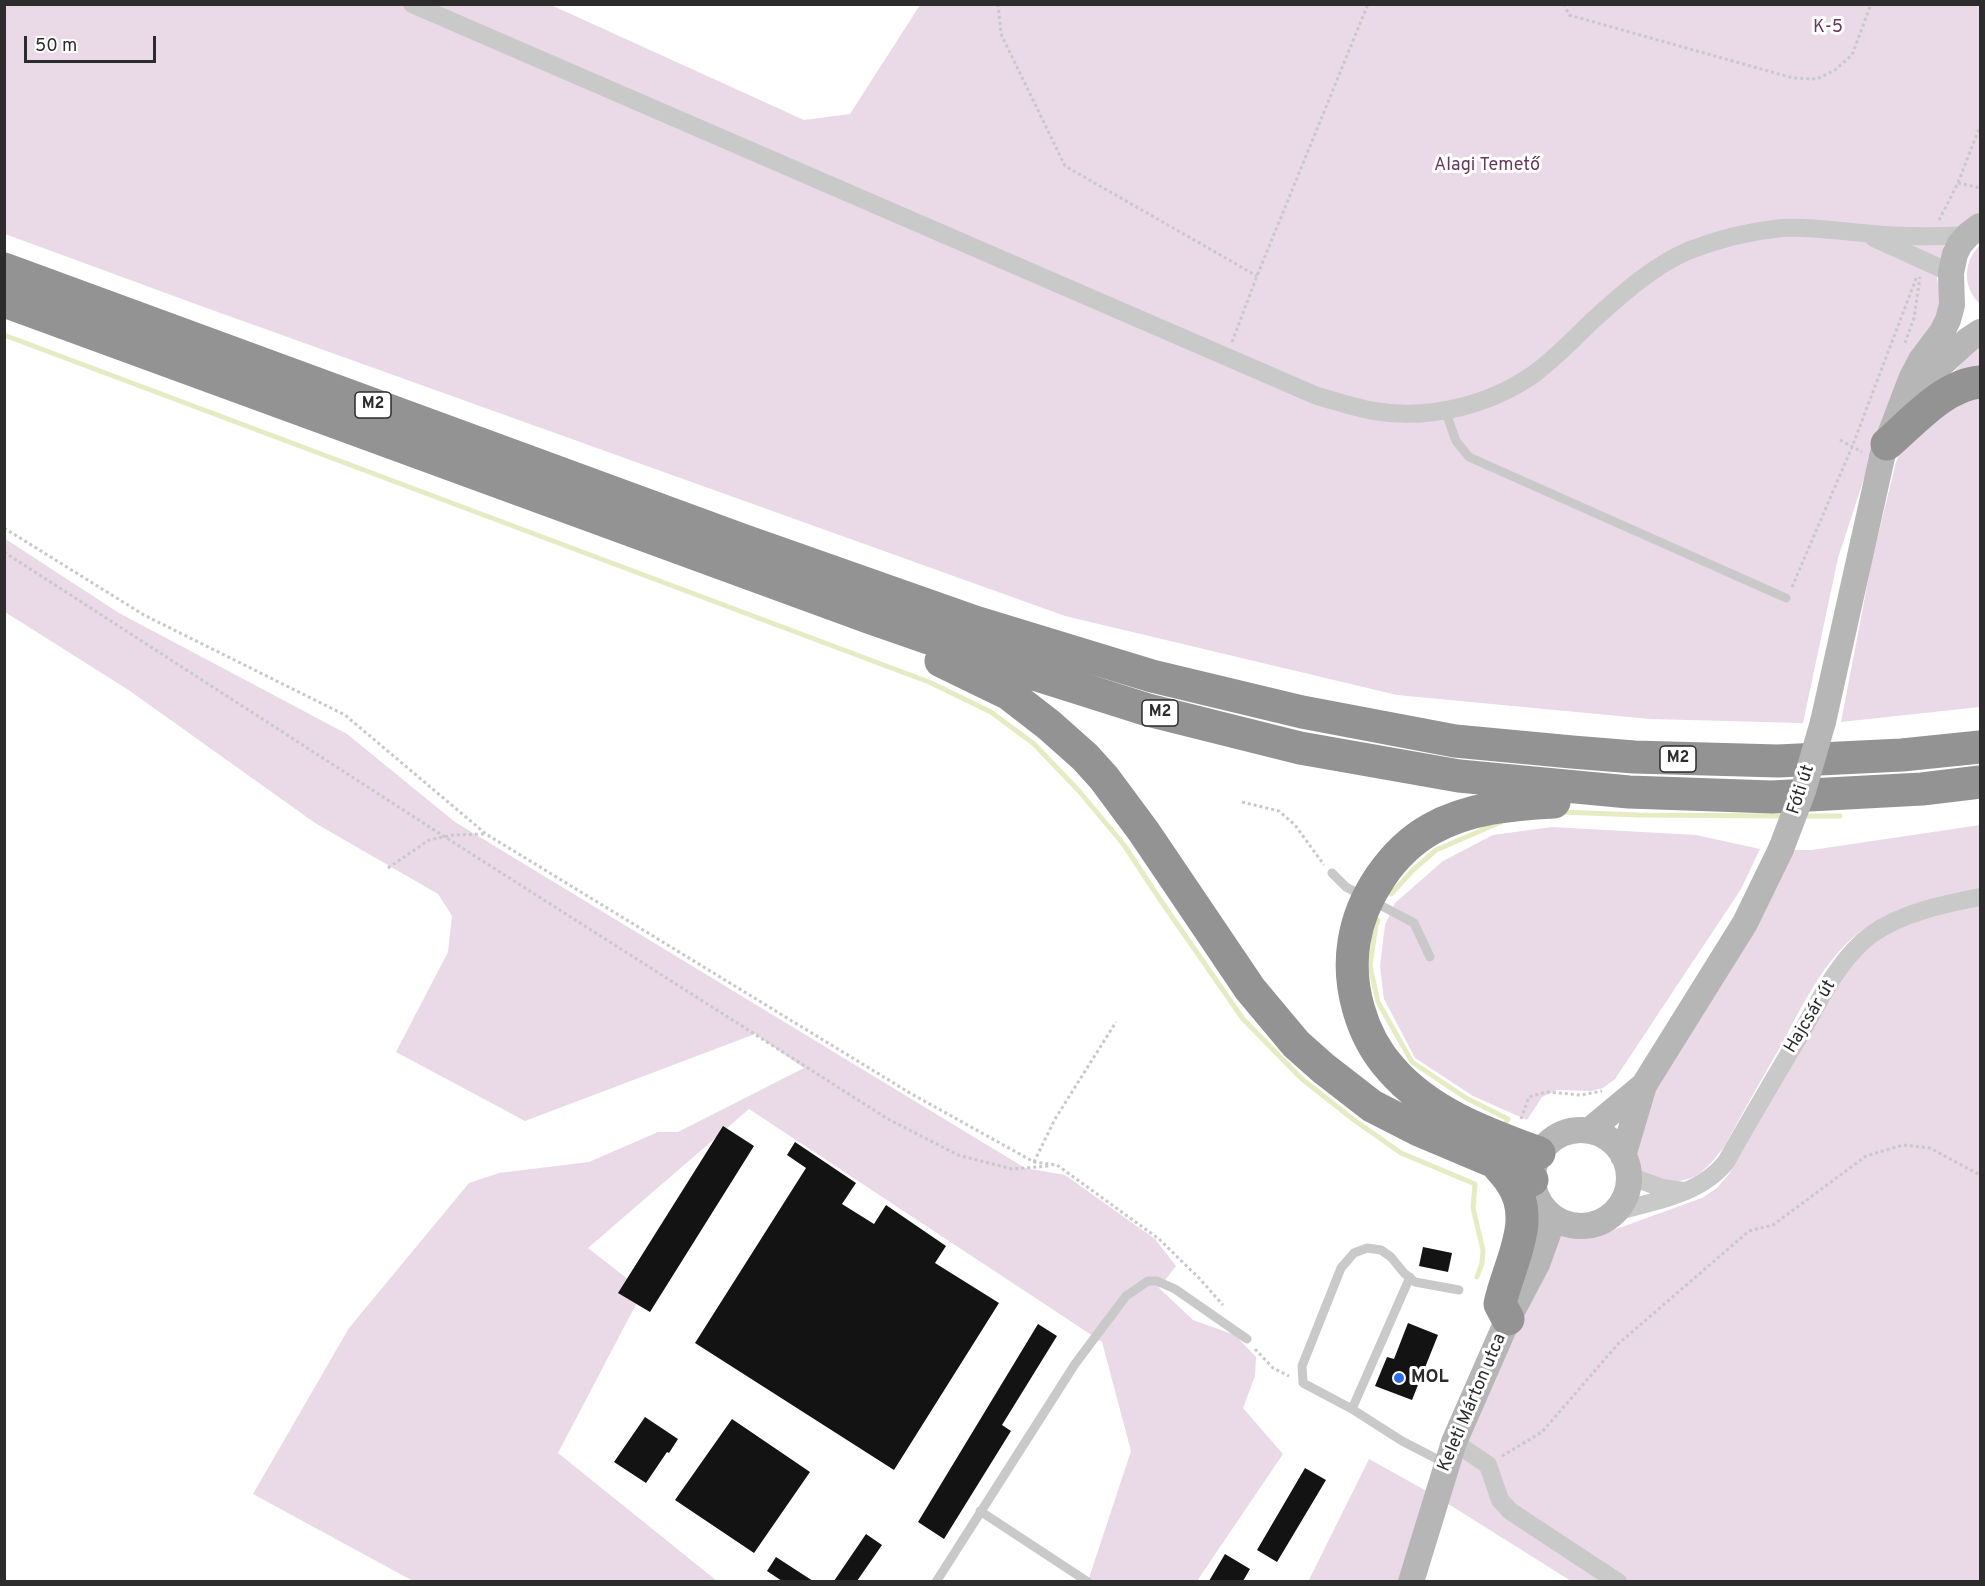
<!DOCTYPE html>
<html>
<head>
<meta charset="utf-8">
<style>
	body { margin:0 }
	#map { position:relative; width:1985px; height:1586px; overflow:hidden; background:#fff; font-family:Overpass,sans-serif }
	canvas { display:block }
	.frame { position:absolute; inset:0; border:6px solid #2c2c2c; pointer-events:none }
	.scale { position:absolute; left:24px; top:36px; width:132px; height:27px; box-sizing:border-box; border:3px solid #2c2c2c; border-top:0; padding-left:8px; font-size:18px; line-height:21px; white-space:nowrap; color:#2c2c2c; -webkit-text-stroke:4px #fff; paint-order:stroke }
</style>
</head>
<body>
<div id="map">
<canvas width="1985" height="1586"></canvas>
<div class="frame"></div>
<div class="scale">50 m</div>
</div>
<script>
const context = document.querySelector('canvas').getContext('2d');
context.lineJoin = 'round';
function paint(path, color) {
  context.fillStyle = color;
  context.fill(path, 'evenodd');
}
function stroke(path, color, width, dash) {
  context.strokeStyle = color;
  context.lineWidth = width;
  context.lineCap = dash ? 'butt' : 'round';
  context.setLineDash(dash || []);
  context.stroke(path);
}
function write(font, color, halo, rows, align = 'center') {
  context.font = font + ' Overpass,sans-serif';
  context.lineWidth = 6;
  context.setLineDash([]);
  context.textBaseline = 'middle';
  context.strokeStyle = halo;
  context.fillStyle = color;
  for (const [text, x, y, turn = 0] of rows) {
    context.save();
    context.translate(x, y);
    context.rotate((+turn || 0) * Math.PI / 180);
    context.textAlign = isNaN(turn) ? turn : align;
    if (halo) context.strokeText(text, 0, 0);
    context.fillText(text, 0, 0);
    context.restore();
  }
}
paint(new Path2D(`
	M4,5H551L804,120L850,114L920,5H1980V212L1969,221L1954,228L1946,238L1937,279L1946,315L1871,457L1838,558L1803,723L1650,719L1397,695L1065,616L201,306L5,234Z
	M1980,245V304C1962,287 1963,262 1980,245Z
	M1980,347V707L1841,722L1872,560L1896,462L1918,413L1960,365Z
	M4,538L119,613L347,734L455,822L1025,1168L1065,1175L1155,1239L1176,1266L1159,1288L1193,1320L1235,1335L1256,1357L1255,1376L1243,1408L1283,1454L1197,1581H1088L1131,1451L1102,1342L749,1109L588,1248L643,1291L558,1453L717,1581H413L253,1494L349,1328L469,1183L499,1173L589,1162L658,1132H678L804,1068L755,1034L525,1121L396,1052L448,952L452,916L438,894L315,823L130,691L5,612Z
	M1980,825V890L1877,921C1829,946 1805,1002 1780,1047C1761,1080 1742,1114 1724,1147C1716,1157 1708,1168 1697,1175C1686,1182 1663,1184 1651,1179C1643,1176 1638,1170 1633,1163L1639,1115L1792,850H1812Z
	M1552,827L1696,835L1760,849L1741,889L1615,1079L1603,1088L1591,1091L1557,1090L1542,1097L1527,1120L1473,1096L1415,1058L1384,999L1380,966L1385,925L1395,903L1443,861L1493,835Z
	M1980,905V1581H1571L1442,1500L1413,1581L1308,1582L1369,1459L1441,1499L1556,1238L1569,1226L1594,1237L1702,1198L1717,1188L1729,1174L1837,985L1853,962L1875,939L1922,918Z`), '#ead9e7');
stroke(new Path2D(`
	M4,335L929,682L991,712L1034,744L1079,791L1124,845L1159,898L1243,1019L1302,1079L1354,1120L1401,1153L1475,1184L1473,1208L1483,1250L1482,1263L1477,1277
	M1560,812L1639,815L1784,816
	M1803,816H1840
	M1391,894L1413,870L1436,850L1501,822
	M1378,920L1376,925L1370,966L1378,1002L1412,1062L1466,1098L1508,1119L1504,1126`), '#e7ebc4', 5);
paint(new Path2D(`
	M723,1126L754,1146L650,1312L618,1293Z
	M795,1142L856,1183L842,1204L874,1224L886,1205L946,1246L935,1263L999,1303L894,1470L695,1343L806,1168L787,1155Z
	M1423,1247L1452,1253L1448,1272L1419,1266Z
	M1408,1323L1438,1335L1412,1400L1375,1386L1387,1357L1394,1359Z
	M1038,1324L1057,1336L1002,1425L1011,1431L944,1539L918,1522Z
	M645,1417L678,1439L669,1453L667,1452L646,1483L614,1462Z
	M732,1419L810,1472L754,1553L675,1500Z
	M1305,1468L1326,1480L1277,1562L1257,1550Z
	M866,1534L882,1545L857,1581H834Z
	M1225,1554L1250,1569L1243,1581H1209Z
	M776,1557L813,1581H782L767,1571Z`), '#131313');
stroke(new Path2D(`
	M998,4L1001,34L1065,166L1257,276
	M1564,4L1569,15L1793,78L1817,79L1835,70L1852,55L1871,4
	M1958,183L1980,188
	M1939,220L1958,183L1980,126
	M1232,342L1257,276L1368,4
	M1905,343L1914,318L1920,277
	M1840,440L1862,452
	M4,528L144,615L345,715L486,834L910,1093L1034,1162L1057,1165L1159,1239L1199,1278L1223,1305
	M4,552L445,837L888,1119L958,1155L1012,1169L1049,1166
	M1792,587L1852,447L1917,276
	M1242,802L1279,811L1295,825L1324,865
	M388,868L429,840L453,835L484,834
	M1521,1119L1529,1097L1546,1092L1581,1095L1602,1091
	M1034,1162L1055,1119L1116,1022
	M1255,1349L1273,1368L1289,1376
	M1502,1456L1542,1432L1618,1344L1749,1231L1773,1225L1866,1156L1903,1145L1930,1148L1980,1175`), '#c9c9c9', 3, [3, 3]);
stroke(new Path2D(`
	M1445,410L1456,441L1469,457L1786,598
	M1332,873L1346,887L1414,923L1430,957
	M1352,1409L1410,1277
	M1444,1465L1435,1458L1402,1441L1352,1409L1303,1383L1302,1366L1341,1268L1354,1253L1367,1248L1381,1250L1391,1257L1404,1273L1415,1282L1459,1290
	M980,1511L1088,1582
	M936,1582L1075,1364L1126,1296L1148,1281H1157L1175,1289L1247,1339`), '#c9c9c9', 9);
stroke(new Path2D(`
	M412,4L1317,396C1336,401 1355,408 1374,411C1429,420 1488,406 1534,374C1554,359 1573,340 1591,322C1621,295 1652,266 1690,250C1719,239 1751,231 1782,228C1810,226 1836,231 1863,233C1898,237 1933,237 1968,235
	M1874,238L1951,273
	M1629,1176L1662,1188L1684,1191
	M1615,1212C1654,1201 1700,1195 1726,1162C1750,1119 1775,1077 1800,1035C1820,1000 1839,958 1872,934C1903,912 1945,904 1980,897
	M1454,1442L1488,1465L1500,1500L1510,1511L1618,1582`), '#c9c9c9', 18);
stroke(new Path2D(`
	M1916,387L1968,340L1980,332
	M1823,722L1883,453L1912,377L1921,360L1942,332L1948,320L1952,305L1951,273L1955,254L1960,244L1968,235L1980,226
	M1533 1178a48 48 0 1 1 96 0a48 48 0 1 1-96 0Z
	M1590,1130L1644,1085L1745,923L1781,849
	M1623,1156L1644,1085
	M1411,1582L1454,1442L1508,1319L1537,1264L1550,1228V1217`), '#b6b6b6', 26);
stroke(new Path2D(`
	M4,269L742,540L975,622L1152,676L1302,712L1455,741L1572,752L1634,757L1778,761L1902,755L1980,747
	M4,301L871,618L1012,667L1148,710L1300,748L1459,776L1629,792L1772,797L1922,789L1980,782
	M1887,444C1913,422 1944,385 1980,382
	M941,661L1009,694L1049,725L1085,757L1104,778L1144,832L1250,989L1296,1044L1323,1068L1372,1106L1419,1130L1502,1165L1532,1180
	M1539,1153C1485,1133 1429,1113 1391,1069C1361,1036 1347,985 1354,942C1361,897 1392,851 1431,829C1468,808 1513,804 1554,802
	M1496,1163C1501,1170 1507,1175 1511,1182C1538,1220 1508,1265 1500,1304L1508,1319`), '#939393', 33);
stroke(new Path2D(`
	M1781,849L1803,791L1823,722`), '#b6b6b6', 26);
for (const [x, y, r, color] of [
	[1399,1378,6,"#2a6de8"]
]) {
  const dot = new Path2D();
  dot.arc(x, y, r, 0, 2 * Math.PI);
  context.fillStyle = color;
  context.fill(dot);
  stroke(dot, '#fff', 2);
}
for (const [x, y, w] of [
	[373,405,36],
	[1160,713,36],
	[1678,759,36]
]) {
  const box = new Path2D();
  box.roundRect(x - w / 2, y - 13, w, 26, 4.5);
  context.fillStyle = '#fff';
  context.fill(box);
  stroke(box, '#2c2c2c', 1.5);
}
write('bold 16px', '#2c2c2c', null, [
	["M2",373,405],
	["M2",1160,713],
	["M2",1678,759]
]);
write('18px', '#68395c', '#fff', [
	["K-5",1828,28],
	["Alagi Temető",1487,166]
]);
write('18px', '#2c2c2c', '#fff', [
	["Fóti út",1802,790,-72],
	["Hajcsár út",1811,1017,-59],
	["Keleti Márton utca",1473,1403,-67]
]);
write('bold 18px', '#2c2c2c', '#fff', [
	["MOL",1411,1378]
], 'left');
</script>
</body>
</html>
